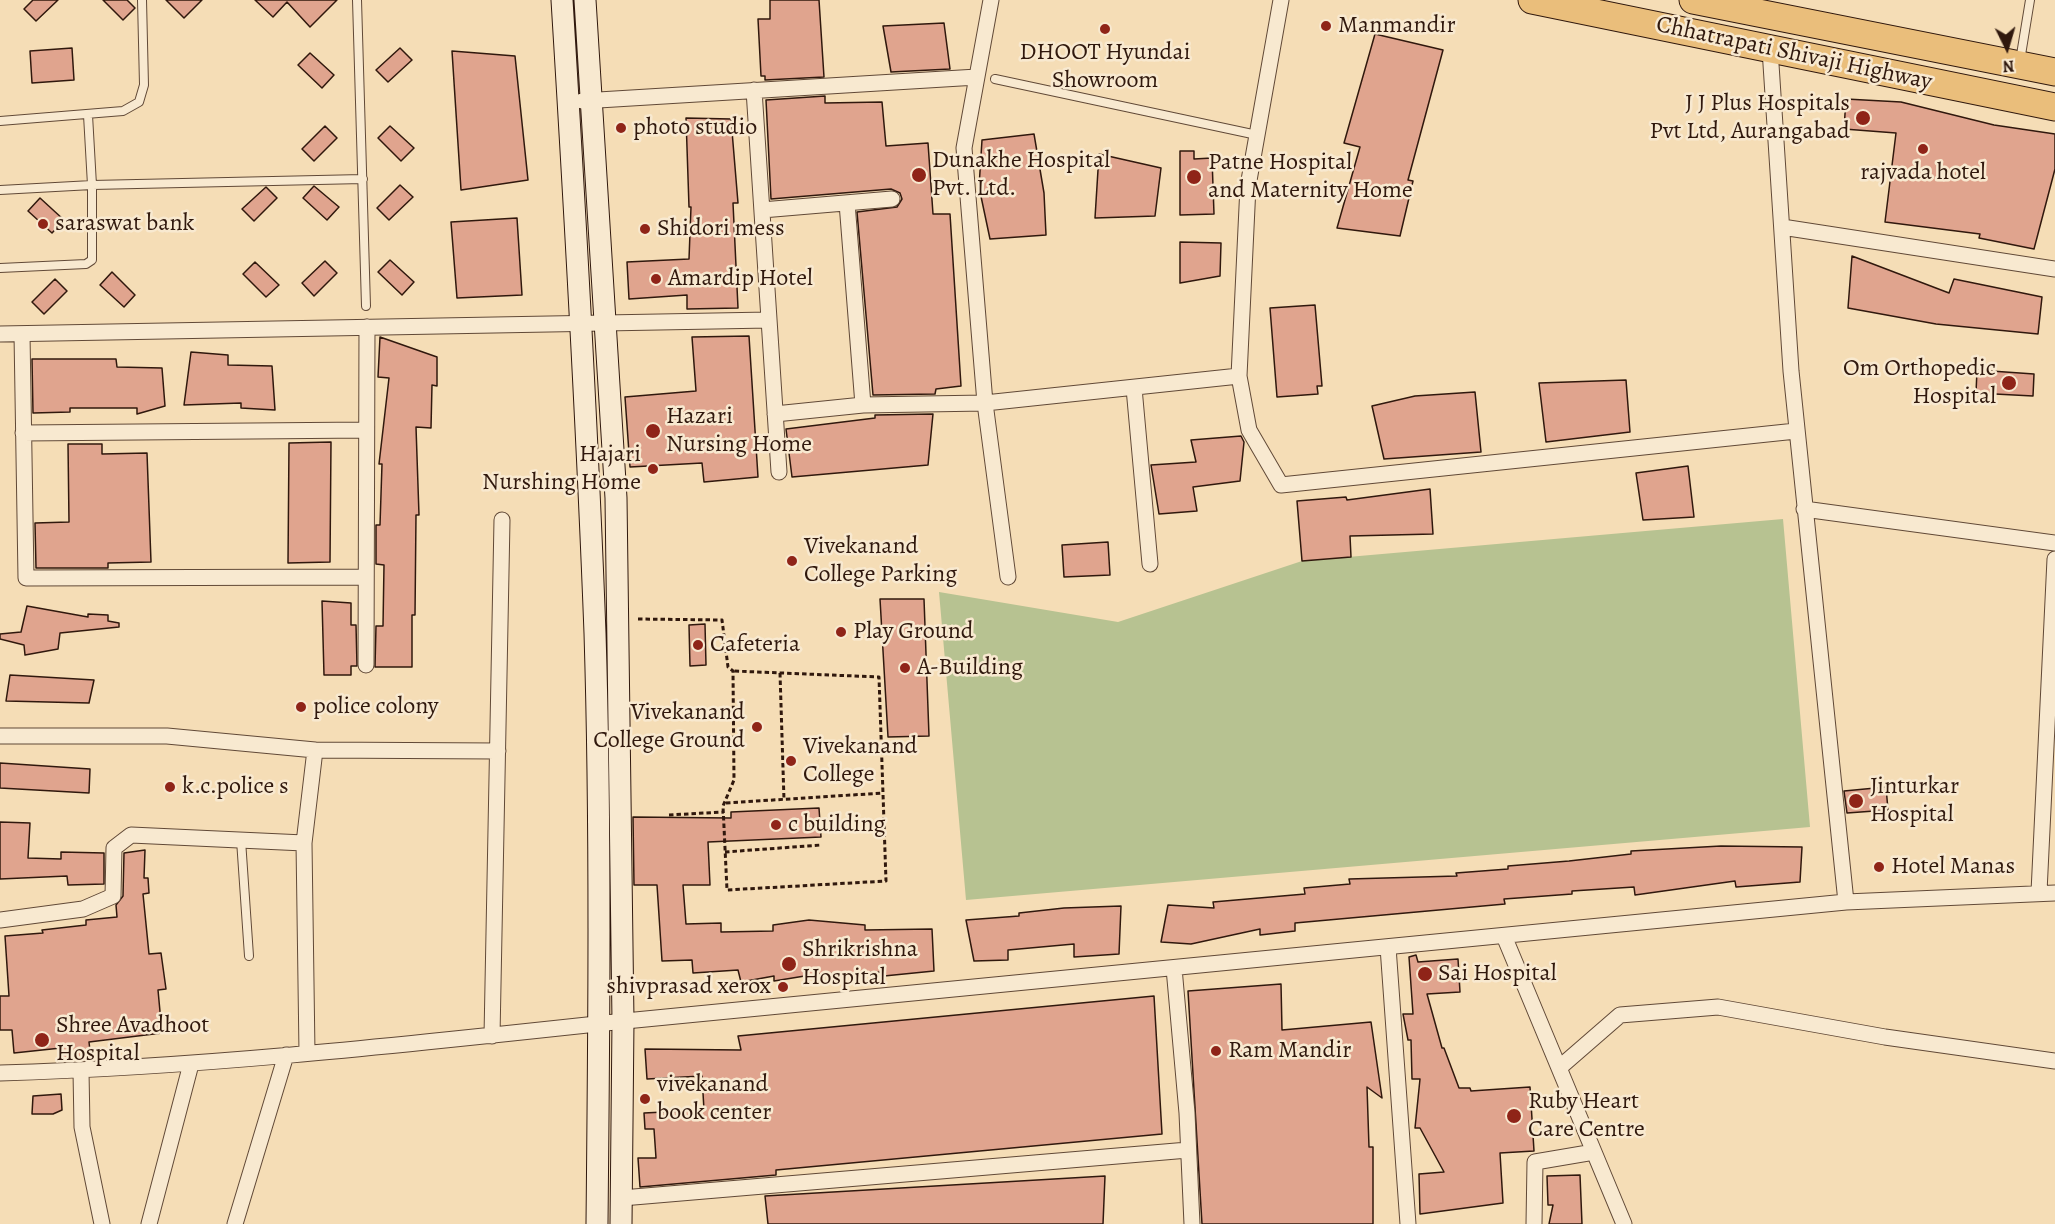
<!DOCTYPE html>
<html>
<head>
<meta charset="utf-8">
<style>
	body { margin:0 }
	#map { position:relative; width:2055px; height:1224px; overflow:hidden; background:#f5ddb6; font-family:Alegreya,serif }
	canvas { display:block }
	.north { position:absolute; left:1977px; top:18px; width:60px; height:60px; -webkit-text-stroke:4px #f8e9d0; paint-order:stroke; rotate:175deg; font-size:16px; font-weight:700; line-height:24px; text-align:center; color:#30180d }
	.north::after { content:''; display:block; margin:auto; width:21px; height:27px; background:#30180d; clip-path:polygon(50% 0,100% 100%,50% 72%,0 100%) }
</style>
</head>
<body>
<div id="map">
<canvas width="2055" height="1224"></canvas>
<div class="north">N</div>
</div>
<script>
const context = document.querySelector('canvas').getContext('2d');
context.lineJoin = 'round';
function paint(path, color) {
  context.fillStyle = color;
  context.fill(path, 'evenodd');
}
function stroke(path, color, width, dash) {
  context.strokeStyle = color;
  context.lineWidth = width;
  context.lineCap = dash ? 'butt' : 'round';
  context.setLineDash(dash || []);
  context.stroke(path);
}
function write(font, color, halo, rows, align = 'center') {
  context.font = font + ' Alegreya,serif';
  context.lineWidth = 5;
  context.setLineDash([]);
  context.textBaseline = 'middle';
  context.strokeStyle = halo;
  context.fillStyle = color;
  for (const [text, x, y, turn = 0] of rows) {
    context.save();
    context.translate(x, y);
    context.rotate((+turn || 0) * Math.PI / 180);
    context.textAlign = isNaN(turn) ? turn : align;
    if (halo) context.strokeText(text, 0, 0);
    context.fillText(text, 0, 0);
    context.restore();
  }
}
paint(new Path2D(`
	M1783,519L1810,827L966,900L939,592L1118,622L1302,561Z`), '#b7c291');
const building = new Path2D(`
	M33,0H58L36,21L24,9Z
	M103,0H127L135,8L123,20Z
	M166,0H202L184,18Z
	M255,0H337L310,27L287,2L273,17Z
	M770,0H819L824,77L765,80V76H761L758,19H770Z
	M944,23L950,69L891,72L883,26Z
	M1375,34L1443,50L1408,180L1413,181L1400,236L1337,228L1360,147L1344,143Z
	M72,48L74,80L32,83L30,51Z
	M400,48L412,60L388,82L376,70Z
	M452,51L515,56L528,180L461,190Z
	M310,53L334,75L322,88L298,65Z
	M825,96V103L882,102L886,146L928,143L933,214H950L961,386L936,389L935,394L873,395L857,212L897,207L902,199L900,193L891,189L771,199L766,100Z
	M1846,99L1901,102L1994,125L2055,134V169L2034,249L1979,238L1980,234L1885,222L1896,133L1844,129Z
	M686,118L731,119L738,203H733L738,308L687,309V295L629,299L627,262L689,259L691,207H689Z
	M325,126L337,138L314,161L302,149Z
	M390,126L414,148L401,161L378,138Z
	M1034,134L1044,193L1046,235L990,239L979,187L982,140Z
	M1180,151H1194V159L1212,158L1214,214L1180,215Z
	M1099,154L1161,168L1155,216L1095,218Z
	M400,185L413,197L389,220L377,208Z
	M314,186L339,207L327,220L303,198Z
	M266,187L277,198L254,221L242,209Z
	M40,198L64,220L52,233L28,211Z
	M517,218L522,295L457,298L451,222Z
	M1180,242L1221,243L1220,276L1180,283Z
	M1852,256L1949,293L1954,279L2042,297L2038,334L1936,324L1848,308Z
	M390,260L414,282L402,295L378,272Z
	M325,261L337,273L314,296L302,283Z
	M255,262L279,285L266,297L243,274Z
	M112,272L135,295L124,307L100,285Z
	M55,279L67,291L44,314L32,302Z
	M1315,305L1322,386H1317L1318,394L1277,397L1270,308Z
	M749,336L758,477L704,482L702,463L630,467L625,397L696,391L692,337Z
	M380,337L437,357V386L432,385L431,428L416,427L419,515H416L415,615H412V667H375L376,626H383L384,565L376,564V525H380L382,464H379L389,378L378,377Z
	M191,352L228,355V365L272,366L275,410L241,408V403L184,405Z
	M32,359H116L117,367L162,368L165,406L137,414V408H70V412L33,413Z
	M1977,370L2034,374L2033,396L1976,393Z
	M1626,380L1630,432L1546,442L1539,383Z
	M1475,392L1481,452L1384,459L1372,406L1415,396Z
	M933,414L928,465L792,477L786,429L875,418V415Z
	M1241,436L1244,442L1240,481L1193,487L1197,511L1159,514L1151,465L1196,462L1191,440Z
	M331,442L330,562L288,563L289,443Z
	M68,444H102V454L147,453L151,562L108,563V568H36L35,523L69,522Z
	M1688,466L1694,517L1643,520L1636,473Z
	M1430,489L1433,534L1350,536L1351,557L1302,561L1297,501L1346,497L1347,500Z
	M1108,542L1110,575L1064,577L1062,545Z
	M880,599H924L929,736L888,737Z
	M322,601L351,603V625H356L357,666H351V675H324Z
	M27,606L88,617V614L108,615V621L119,623V627L60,633L58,649L25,655L24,645L0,639V634L21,632Z
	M705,624L706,665L690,666L689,625Z
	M10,675L94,680L89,703L6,701Z
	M0,763L90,769L89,793L0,788Z
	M1886,787L1888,810L1847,813L1844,791Z
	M819,808L821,837L708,842L710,885H683L686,924L721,923V932L773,931V925L809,920L865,925V930L932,929L934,971L884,976L883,972L817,974L774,981V976L741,982L738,970L693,973L692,960L662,961L657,885H634L633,817L731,818V812Z
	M0,822L30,823L28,858L61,859V852L104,853V884L68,885L67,876L0,879Z
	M1721,846L1802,847L1800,882L1736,887L1735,881L1635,895L1634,887L1572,891V894L1504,899L1505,904L1295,923V931L1260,935V929L1191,944L1161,942L1168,905L1214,908L1213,902L1305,894L1304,888L1350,884L1349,879L1457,876L1456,873L1508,869V866L1569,861L1631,854V851Z
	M145,850L144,878H148L149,893L143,894L149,954L161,953L166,989L158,990L162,1033L89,1042L91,1059L62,1061L61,1048L14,1053L12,1030H0V996H9L5,936L43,933L42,930L86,925V920L117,917L116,905L123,896L124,853Z
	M1121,906L1119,954L1074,957V944L1008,950V960L974,961L966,920L1019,916V913L1064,908Z
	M1416,955L1418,962L1458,959L1460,992L1427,994L1442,1048H1444L1459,1088H1470L1471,1091L1530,1087L1534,1151L1500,1153L1503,1203L1420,1214L1419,1174L1444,1172L1420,1128H1415L1420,1079H1412L1411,1040H1408L1403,1014H1413L1409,957Z
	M1281,984L1282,1030L1371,1022L1382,1098L1367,1087L1369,1147H1373V1224H1202L1188,991Z
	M1154,996L1162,1134L776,1170V1175L640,1187L638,1158H656L654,1129H645L644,1113L704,1110L702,1076L647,1079L645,1049L741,1050L738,1036Z
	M61,1094L62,1110L53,1114H32L33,1096Z
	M1580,1175L1582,1224H1549L1553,1205H1548L1547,1176Z
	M1105,1176L1103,1224H768L765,1196Z`);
paint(building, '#e0a48e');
stroke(building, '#30180d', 1.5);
const lane = new Path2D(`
	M357,0L366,306
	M2020,61L2030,0
	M995,79L1257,135
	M0,121L123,111L139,102L144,85L142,0
	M0,190L92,185L363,179
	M0,268L86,264L92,260V185L88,115
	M241,840L249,956`);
const street = new Path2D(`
	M991,0L964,148L985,403L1008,577
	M1281,0L1248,186L1239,376L1249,430L1281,485L1796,431
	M1770,49L1791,371L1846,902
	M754,90L779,472
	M582,101L977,77
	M762,210L892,199
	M1782,227L2055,269
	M0,334L769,320
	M22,334L26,578L365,577
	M1134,388L1150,564
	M863,405L985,403L1239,376
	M775,414L863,405L847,203
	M23,433L366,430
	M1804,509L2055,543
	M366,665L367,327
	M0,736H167L315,750L498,751
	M304,843L315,750
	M2039,892L2055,559
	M0,920L83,909L113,896L114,848L131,835L304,843L307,1053
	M1504,936L1624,1224
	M1388,947L1408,1224
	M1174,968L1187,1113L1192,1224
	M492,1036L502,520
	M1559,1068L1620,1015L1718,1007L1885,1037L2055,1061
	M81,1071L82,1127L102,1224
	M0,1073C206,1067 410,1044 615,1022L1846,902L2055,893
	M622,1198L1188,1150
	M149,1224L191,1064
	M235,1224L286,1055
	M1534,1224L1535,1162L1594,1152`);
const secondary = new Path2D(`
	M562,0C575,211 587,422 595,633C601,830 599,1027 597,1224
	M585,0L616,498L623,1021L621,1224`);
const highway = new Path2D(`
	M1532,0L2055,107
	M1693,0L2055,72`);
stroke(lane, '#614937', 10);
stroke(street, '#614937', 17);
stroke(secondary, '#30180d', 23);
stroke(highway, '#30180d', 29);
stroke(new Path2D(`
	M638,619L722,620L728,667L733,671L734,780L723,806L727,890L886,881L879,677L733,671
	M780,673L784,800
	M726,803L883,793
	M669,815L724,812
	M725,852L821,845`), '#30180d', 3, [4.5, 3]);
stroke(lane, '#f8e9d0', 8);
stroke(street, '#f8e9d0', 15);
stroke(secondary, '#f8e9d0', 21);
stroke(highway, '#eabe7b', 27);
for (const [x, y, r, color] of [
	[1326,26,6,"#8f2418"],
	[1105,29,6,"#8f2418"],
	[1863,118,8,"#8f2418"],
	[621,128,6,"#8f2418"],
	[1923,149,6,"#8f2418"],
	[919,175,8,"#8f2418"],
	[1194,177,8,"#8f2418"],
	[43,224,6,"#8f2418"],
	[645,229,6,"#8f2418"],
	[656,279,6,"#8f2418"],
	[2009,383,8,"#8f2418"],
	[653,431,8,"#8f2418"],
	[653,469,6,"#8f2418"],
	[792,561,6,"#8f2418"],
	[841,632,6,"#8f2418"],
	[698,645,6,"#8f2418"],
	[905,668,6,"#8f2418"],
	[301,707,6,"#8f2418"],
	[757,727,6,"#8f2418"],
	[791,761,6,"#8f2418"],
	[170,787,6,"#8f2418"],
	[1856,801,8,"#8f2418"],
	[776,825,6,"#8f2418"],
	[1879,867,6,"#8f2418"],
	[789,964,8,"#8f2418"],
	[1425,974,8,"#8f2418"],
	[783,987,6,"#8f2418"],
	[42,1040,8,"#8f2418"],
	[1216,1051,6,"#8f2418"],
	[645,1099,6,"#8f2418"],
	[1514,1116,8,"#8f2418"]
]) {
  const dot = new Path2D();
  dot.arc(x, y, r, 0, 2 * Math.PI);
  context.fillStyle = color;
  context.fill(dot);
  stroke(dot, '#f8e9d0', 2);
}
write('24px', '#30180d', '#f8e9d0', [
	["Manmandir",1338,26],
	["DHOOT Hyundai",1105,53,"center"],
	["Showroom",1105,81,"center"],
	["J J Plus Hospitals",1850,104,"right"],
	["Pvt Ltd, Aurangabad",1850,132,"right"],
	["photo studio",633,128],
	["Dunakhe Hospital",932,161],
	["Pvt. Ltd.",932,189],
	["Patne Hospital",1208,163],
	["and Maternity Home",1208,191],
	["rajvada hotel",1923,173,"center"],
	["saraswat bank",55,224],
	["Shidori mess",657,229],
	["Amardip Hotel",668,279],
	["Om Orthopedic",1996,369,"right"],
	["Hospital",1996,397,"right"],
	["Hazari",666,417],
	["Nursing Home",666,445],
	["Hajari",641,455,"right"],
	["Nurshing Home",641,483,"right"],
	["Vivekanand",804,547],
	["College Parking",804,575],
	["Play Ground",853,632],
	["Cafeteria",710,645],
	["A-Building",917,668],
	["police colony",313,707],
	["Vivekanand",745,713,"right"],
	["College Ground",745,741,"right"],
	["Vivekanand",803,747],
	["College",803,775],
	["k.c.police s",182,787],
	["Jinturkar",1870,787],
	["Hospital",1870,815],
	["c building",788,825],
	["Hotel Manas",1891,867],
	["Shrikrishna",802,950],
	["Hospital",802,978],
	["Sai Hospital",1438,974],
	["shivprasad xerox",771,987,"right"],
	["Shree Avadhoot",56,1026],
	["Hospital",56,1054],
	["Ram Mandir",1228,1051],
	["vivekanand",657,1085],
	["book center",657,1113],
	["Ruby Heart",1528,1102],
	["Care Centre",1528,1130]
], 'left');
write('24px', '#30180d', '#f8e9d0', [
	["Chhatrapati Shivaji Highway",1794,54,12]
]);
</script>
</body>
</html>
